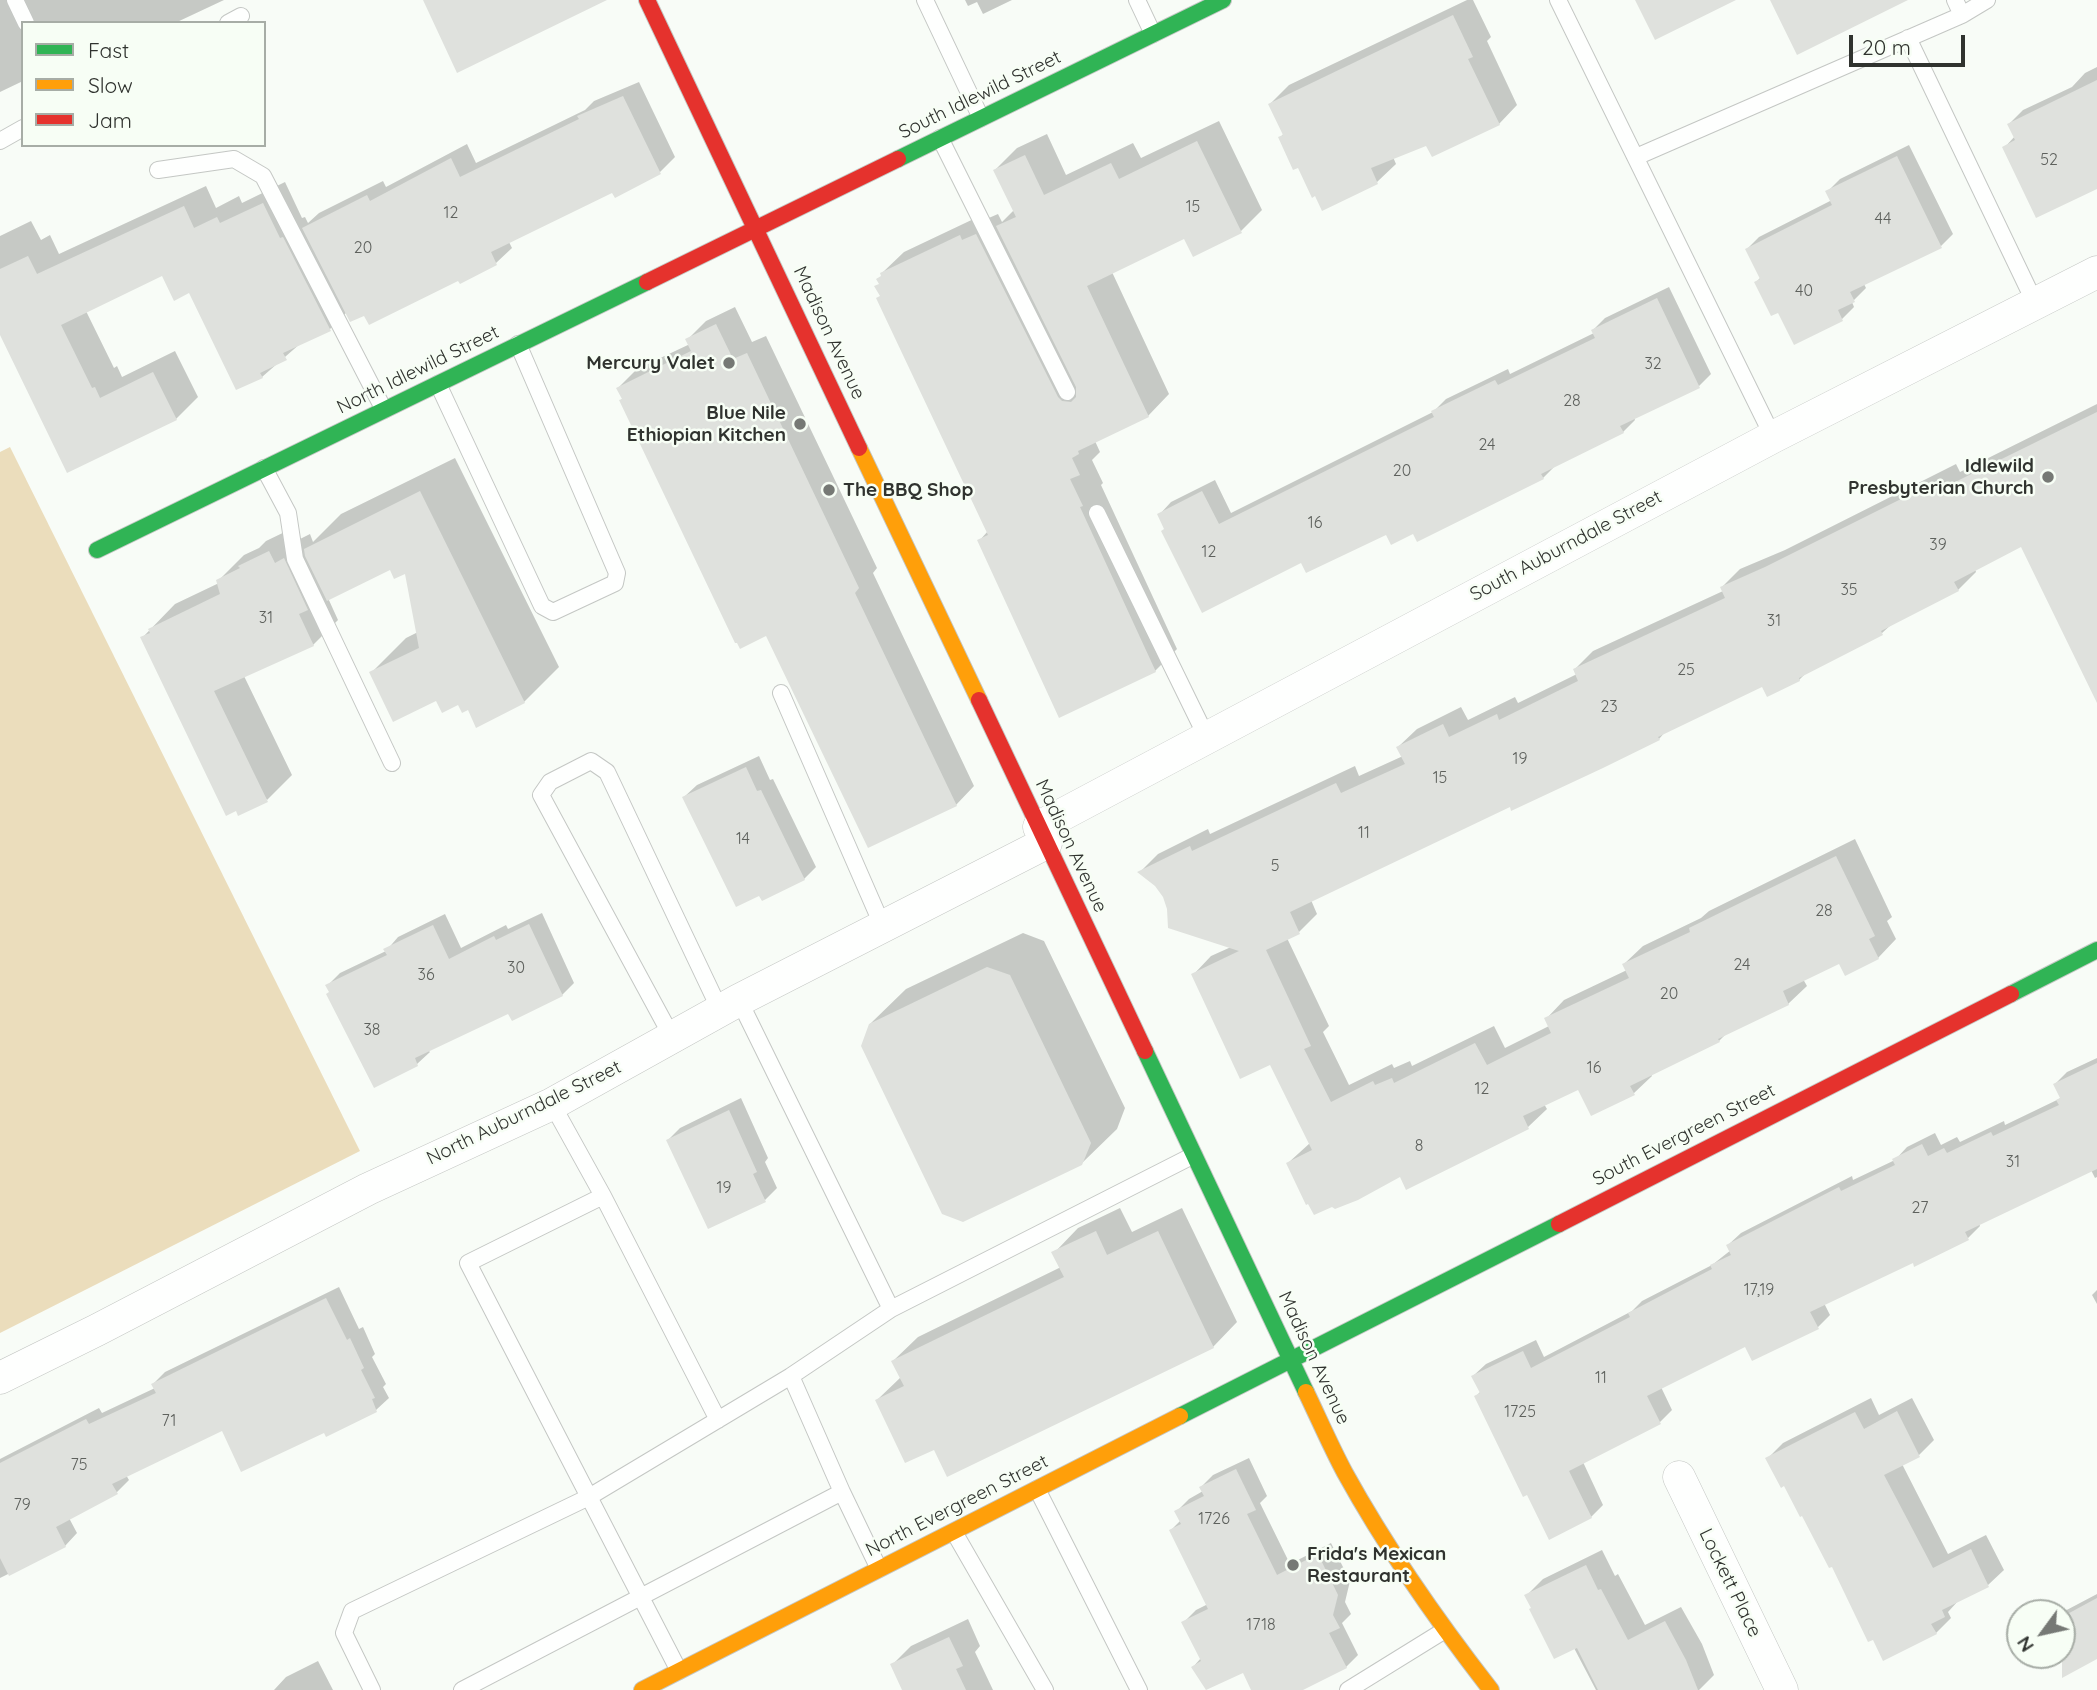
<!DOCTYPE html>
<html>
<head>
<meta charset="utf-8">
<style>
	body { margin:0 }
	#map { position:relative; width:2097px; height:1690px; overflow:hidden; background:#f8fcf7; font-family:Quicksand,sans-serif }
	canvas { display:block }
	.legend { position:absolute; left:21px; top:21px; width:245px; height:126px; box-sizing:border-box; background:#f7fef5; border:2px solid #a7ada6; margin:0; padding:9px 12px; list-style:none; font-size:21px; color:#30332f }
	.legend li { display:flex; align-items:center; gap:14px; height:35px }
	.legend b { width:35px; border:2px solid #a7ada6 }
	.north { position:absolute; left:2006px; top:1599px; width:70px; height:70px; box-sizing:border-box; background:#f7fef5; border:2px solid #a7ada6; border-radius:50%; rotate:237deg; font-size:19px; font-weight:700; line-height:28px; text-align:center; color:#30332f }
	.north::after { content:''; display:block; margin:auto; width:24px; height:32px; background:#767975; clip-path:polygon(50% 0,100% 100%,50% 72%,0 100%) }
	.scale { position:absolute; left:1849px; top:35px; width:116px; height:32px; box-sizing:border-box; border:4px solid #30332f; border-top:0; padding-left:9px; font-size:21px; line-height:24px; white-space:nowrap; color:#30332f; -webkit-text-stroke:5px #f7fef5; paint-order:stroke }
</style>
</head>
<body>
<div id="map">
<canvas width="2097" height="1690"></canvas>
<ul class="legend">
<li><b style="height:9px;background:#30b455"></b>Fast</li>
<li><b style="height:9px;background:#ff9f0a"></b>Slow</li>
<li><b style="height:9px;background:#e5322d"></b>Jam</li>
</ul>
<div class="north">N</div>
<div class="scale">20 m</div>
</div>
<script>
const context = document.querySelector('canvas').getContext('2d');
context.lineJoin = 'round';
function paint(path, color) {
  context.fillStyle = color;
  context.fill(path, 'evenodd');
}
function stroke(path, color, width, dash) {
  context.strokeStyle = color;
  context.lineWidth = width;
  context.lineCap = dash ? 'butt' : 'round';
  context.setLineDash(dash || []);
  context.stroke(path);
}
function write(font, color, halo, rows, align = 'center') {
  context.font = font + ' Quicksand,sans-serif';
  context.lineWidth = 5;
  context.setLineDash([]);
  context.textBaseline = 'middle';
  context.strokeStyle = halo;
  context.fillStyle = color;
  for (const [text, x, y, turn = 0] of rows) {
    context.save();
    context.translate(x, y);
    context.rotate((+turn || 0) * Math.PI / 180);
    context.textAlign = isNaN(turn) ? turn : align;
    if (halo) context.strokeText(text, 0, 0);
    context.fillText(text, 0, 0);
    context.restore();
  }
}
paint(new Path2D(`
	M10,447L360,1151L0,1333V452Z`), '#ebddbc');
paint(new Path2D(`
	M0,0H224L175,23H23V81L0,92Z
	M965,0H1012L983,14L977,2L968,6Z
	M1467,0H1473L1491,37L1487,41L1517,105L1499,124L1427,144L1393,157L1396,164L1377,182L1299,165L1280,138L1284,133L1270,104L1289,85Z
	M2097,67V187L2004,148L2015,136L2009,124L2023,110L2072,87L2085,73Z
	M639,82L675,157L660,172L613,191L509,242L512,248L496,263L460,281L459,279L365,313L347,312L330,329L301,343L262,377L190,290L163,273L86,311L114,368L117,366L122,377L175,351L198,397L176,419L68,471L0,330V236L31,221L41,240L50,235L59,254L206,186L216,208L239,196L242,203L285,182L302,218L305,217L308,223L319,213L383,181L386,187L467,144L476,163L585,110L594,101Z
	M1219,121L1262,210L1241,231L1185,237L1112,272L1169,394L1148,416L1095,441L1100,452L1092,460L1103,483L1101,485L1177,649L1155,671L979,541L988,531L881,295L880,283L882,273L904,252L982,215L984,220L998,214L1002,222L1014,210L995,170L1017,148L1047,134L1066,175L1133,143L1141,158Z
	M1909,145L1953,234L1941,246L1864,284L1866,288L1852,302L1854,307L1842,319L1779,311L1756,282L1761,277L1747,249L1759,237L1832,200L1827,192L1840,179Z
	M1669,287L1711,374L1699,386L1634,417L1635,420L1623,432L1556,465L1543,478L1414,531L1387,532L1302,561L1166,528L1159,515L1171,502L1215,480L1231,513L1433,412L1446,399L1508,369L1510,374L1594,333L1593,330L1605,318Z
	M735,307L752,342L766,336L877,568L873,573L974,786L956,805L767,634L621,400L623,398L618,388L637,369L690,344L688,339L706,321Z
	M2097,404V699L2022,545L1975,569L1976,572L1958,590L1892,624L1882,633L1808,671L1799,680L1763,685L1666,731L1659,739L1510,805L1311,900L1317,914L1299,932L1287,938L1329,1026L1323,1032L1349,1085L1392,1064L1394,1068L1410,1061L1412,1066L1494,1026L1505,1048L1549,1026L1546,1019L1564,1000L1627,970L1624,964L1643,946L1701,918L1709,911L1855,839L1892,917L1887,921L1896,939L1878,958L1839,962L1803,979L1807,986L1788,1004L1727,1033L1719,1041L1651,1074L1652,1076L1633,1094L1579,1088L1544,1104L1547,1109L1528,1127L1407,1187L1401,1174L1288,1163L1310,1143L1271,1063L1193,975L1211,956L1231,947L1167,903L1160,889L1140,872L1158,854L1208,829L1210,834L1355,766L1359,776L1403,756L1398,747L1417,729L1461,707L1468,720L1515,697L1518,703L1577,674L1575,669L1593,651L1723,591L1722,587L1740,569L1785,550L1956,464L1960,472Z
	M455,458L559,667L524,702L468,708L459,703L437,699L371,673L406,638L418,632L406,571L391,568L328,598L338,620L313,645L244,676L292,775L267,800L142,638L175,604L219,583L218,581L244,555L259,548L266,541L295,527L300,539L310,534L313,542L341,514Z
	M759,756L770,780L773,779L816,867L804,879L684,797L697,785Z
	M542,913L574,983L562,995L509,1012L428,1050L430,1052L417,1064L374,1086L327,986L340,973L386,951L398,937L445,914L461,948L506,925L508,929Z
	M1023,933L1044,941L1125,1108L1117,1129L1081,1164L870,1024L906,989Z
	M2097,1058V1177L2095,1178L2091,1170L1979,1223L1980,1226L1968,1238L1914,1261L1824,1303L1830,1315L1818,1327L1746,1344L1661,1387L1672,1410L1660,1422L1583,1462L1603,1505L1591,1517L1476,1396L1481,1391L1473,1376L1486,1364L1536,1340L1544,1357L1632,1311L1642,1301L1712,1265L1731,1250L1728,1245L1741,1233L1852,1176L1853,1180L1895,1160L1907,1147L1935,1133L1941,1145L1957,1137L1960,1142L2004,1121L2005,1125L2059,1099L2062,1097L2055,1084L2067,1072Z
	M741,1098L768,1158L765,1162L777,1188L765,1200L668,1140L680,1128Z
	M1120,1208L1132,1232L1182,1208L1237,1322L1213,1347L935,1447L877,1400L901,1377L893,1361L918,1337L1061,1267L1054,1253L1078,1228Z
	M339,1287L359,1329L363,1327L375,1354L372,1357L386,1384L383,1387L389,1398L376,1410L325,1430L222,1429L126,1475L129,1480L117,1492L69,1518L77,1533L65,1546L0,1578V1459L99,1408L102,1413L155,1388L153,1384L165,1372Z
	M2097,1290V1304L2092,1295Z
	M1871,1398L1879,1415L1912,1398L1934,1440L1919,1455L1902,1464L1948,1554L1986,1535L2004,1570L1988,1585L1959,1600L1948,1612L1951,1618L1936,1633L1833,1565L1768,1458L1783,1443Z
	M1249,1458L1267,1496L1260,1503L1290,1564L1331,1543L1350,1581L1345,1602L1351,1614L1342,1623L1358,1655L1346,1667L1300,1690H1253L1243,1671L1193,1667L1201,1658L1184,1622L1196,1610L1208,1604L1171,1530L1181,1520L1177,1511L1189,1499L1203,1491L1201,1487L1213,1475Z
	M1602,1550L1615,1576L1618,1574L1645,1625L1681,1607L1702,1644L1714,1675L1699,1690H1596L1574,1648L1533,1608L1527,1595L1543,1579Z
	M2097,1594V1657L2069,1672L2060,1655H2062L2061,1613Z
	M968,1619L980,1646L975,1652L993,1690H904L892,1665L911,1646Z
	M318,1661L333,1690H274L286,1677Z`), '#0003');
paint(new Path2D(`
	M423,0H607L457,73Z
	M1635,0H1736L1655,40Z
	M1770,0H1908L1797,55Z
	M1453,15L1473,57L1468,59L1500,125L1432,157L1426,146L1371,168L1378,184L1322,211L1315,196L1312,198L1298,168L1293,170L1278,137L1283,135L1268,104Z
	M2097,80V189L2036,218L2002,147L2015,140L2007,124Z
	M623,96L661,174L615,198L612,193L491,252L497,265L460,284L458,281L369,325L364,316L350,322L302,228L367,195L370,201L451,158L460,177L579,119L577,116Z
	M1197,141L1242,233L1193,257L1184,239L1087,286L1149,417L1078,451L1079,454L1072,458L1080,475L1070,479L1083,506L1080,507L1156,672L1059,718L977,540L988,535L876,298L880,296L874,286L879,284L876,279L881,276L880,273L960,235L962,240L976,234L1058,397L1062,401L1071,402L1076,397V387L996,226L1016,217L993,170L1025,155L1044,195L1111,163L1119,179Z
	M1897,156L1942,248L1850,292L1855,302L1838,310L1843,321L1794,345L1778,313L1771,316L1754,282L1760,279L1745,249L1832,205L1825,191Z
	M263,203L280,238L283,237L331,331L283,353L287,360L260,373L263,378L236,390L189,293L174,301L162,276L61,325L92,388L95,387L100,398L153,372L177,420L67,473L0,335V269L28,256L37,274L184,206L194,228L217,217L220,223Z
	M1657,298L1700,388L1620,426L1624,433L1541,474L1544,479L1417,542L1413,534L1391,545L1386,535L1306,573L1301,563L1202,613L1161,531L1164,529L1157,514L1202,491L1219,524L1434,417L1431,411L1495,380L1498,385L1595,338L1591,330Z
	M716,324L733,359L747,353L859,588L855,593L957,806L868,848L766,636L740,649L737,643H735L619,400L622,399L616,388L691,351L685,339Z
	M2097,412V703L2021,547L1954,582L1959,591L1881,631L1883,635L1799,678L1800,681L1767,697L1762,687L1658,737L1660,740L1603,768L1511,811L1510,807L1290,912L1300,934L1266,950L1311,1046L1304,1049L1331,1102L1373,1081L1375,1085L1392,1078L1394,1083L1475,1043L1487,1065L1551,1033L1544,1018L1629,978L1622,964L1690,932L1689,928L1836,856L1875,936L1869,939L1879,959L1845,976L1839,964L1783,991L1789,1005L1718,1039L1720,1042L1630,1086L1635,1095L1591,1116L1578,1090L1523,1116L1529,1129L1406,1190L1400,1177L1358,1200L1335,1209L1332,1207L1314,1215L1308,1204L1306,1205L1286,1163L1312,1150L1270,1065L1240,1079L1191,974L1239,951L1168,928L1167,909L1163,897L1155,886L1137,872L1190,846L1192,851L1336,783L1341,793L1405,764L1396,747L1443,724L1449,737L1497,714L1499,720L1578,681L1573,669L1725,598L1720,587L1765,567L1937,481L1941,489Z
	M420,491L525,703L476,728L468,710L462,713L458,705L442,713L436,701L393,722L369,672L419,648L405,574L394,579L390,570L327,601L305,556L304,549Z
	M269,551L275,563L284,558L308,610L299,614L314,646L214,691L268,802L238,816L236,811L226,816L140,637L150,633L148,629L220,594L216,580L240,568L238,566Z
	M746,767L757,791L761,790L805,880L762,901L759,896L736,907L682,797Z
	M529,924L563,996L512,1021L508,1014L415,1058L418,1066L374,1088L326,994L329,992L325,985L387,955L383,949L433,925L449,959L494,936L496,940Z
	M987,967L1010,975L1091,1143L1082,1165L963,1222L942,1214L861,1046L869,1024Z
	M2097,1063V1169L1965,1232L1969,1240L1914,1267L1913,1263L1810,1312L1819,1329L1752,1361L1745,1347L1647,1396L1661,1424L1569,1471L1592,1518L1549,1540L1527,1495L1523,1497L1474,1396L1480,1393L1471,1376L1523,1351L1531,1368L1630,1317L1628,1313L1712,1269L1710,1265L1731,1255L1726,1245L1839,1187L1841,1191L1895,1165L1892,1159L1922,1144L1928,1156L1944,1148L1947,1153L1991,1132L1993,1136L2059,1105L2056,1100L2060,1098L2053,1084Z
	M729,1110L757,1172L753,1174L766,1202L708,1229L666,1140Z
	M1096,1231L1107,1255L1158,1231L1214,1348L947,1477L934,1450L905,1463L875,1400L904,1386L891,1361L1064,1277L1051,1252Z
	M326,1298L347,1340L350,1338L364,1368L361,1370L375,1398L372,1399L377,1412L326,1437L324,1433L241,1472L222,1431L112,1484L118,1494L56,1527L66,1547L9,1576L0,1558V1463L86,1419L89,1424L156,1393L151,1384Z
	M1897,1411L1920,1457L1884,1475L1933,1568L1971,1549L1989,1587L1942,1610L1945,1617L1931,1624L1937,1634L1883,1661L1873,1640L1868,1642L1832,1567L1829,1568L1802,1516L1800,1517L1784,1486L1781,1488L1765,1458L1855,1412L1864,1429Z
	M1236,1469L1256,1510L1247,1514L1277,1575L1318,1554L1338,1595L1333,1615L1340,1628L1329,1633L1347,1668L1303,1690H1251L1243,1673L1206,1690L1191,1667L1201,1661L1181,1622L1208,1609L1169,1530L1181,1524L1174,1511L1204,1496L1199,1487Z
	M1586,1565L1598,1590L1601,1589L1628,1640L1665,1621L1686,1660L1698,1690H1598L1577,1648L1554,1659L1529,1609L1531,1608L1524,1595Z
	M2097,1598V1659L2062,1678V1617Z
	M949,1637L963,1666L956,1669L966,1690H902L890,1664Z`), '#dfe1dd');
const lane = new Path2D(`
	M15,0L26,23
	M925,0L981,118
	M1137,0L1153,34
	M1558,0L1773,437
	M1962,15L1987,0
	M228,23L241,16
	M1908,38L2035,303
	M940,138L1067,392
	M0,141L23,128
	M1636,157L1962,15L1955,0
	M158,170L234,159L263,176L384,410
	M438,384L542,606L553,612L615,583L617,573L518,344
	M264,468L288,513L295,559L392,763
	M1097,513L1207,738
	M781,693L883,927
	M739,1000L891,1309L791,1376L842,1492
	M672,1037L541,795L550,782L591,761L607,772L720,1010
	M552,1104L603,1196L468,1263L679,1671
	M603,1196L718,1420
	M891,1309L1194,1155
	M1037,1489L1139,1690
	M954,1532L1045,1690
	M372,1690L344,1633L352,1611L589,1497L791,1376
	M462,1690L842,1492L879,1569
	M1348,1690L1445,1630`);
const street = new Path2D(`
	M1039,827L1773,437L2097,272
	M0,1378L97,1330L368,1189L552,1104L739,1000L1046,843
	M1679,1477L1782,1690`);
const fast = new Path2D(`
	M898,159L1223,0
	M97,550L647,282
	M2011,994L2097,950
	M1145,1051L1306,1392
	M1180,1416L1559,1224`);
const slow = new Path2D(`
	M859,448L979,700
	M1306,1392C1319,1419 1331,1447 1345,1473C1387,1549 1438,1622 1491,1690
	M642,1690L1180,1416`);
const jam = new Path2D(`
	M647,0L859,448
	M647,282L898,159
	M979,700L1145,1051
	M1559,1224L2011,994`);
stroke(lane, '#c4c7c4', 18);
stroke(street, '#c4c7c4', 33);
stroke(fast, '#c4c7c4', 18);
stroke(slow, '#c4c7c4', 18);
stroke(jam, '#c4c7c4', 18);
stroke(lane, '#fefffe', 16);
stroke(street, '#fefffe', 32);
stroke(fast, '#30b455', 16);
stroke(slow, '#ff9f0a', 16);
stroke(jam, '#e5322d', 16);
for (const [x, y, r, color] of [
	[729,363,7,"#767975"],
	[800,424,7,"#767975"],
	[2048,477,7,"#767975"],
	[829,490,7,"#767975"],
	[1293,1565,7,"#767975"]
]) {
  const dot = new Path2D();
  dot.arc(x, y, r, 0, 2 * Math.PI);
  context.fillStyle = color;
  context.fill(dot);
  stroke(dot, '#f7fef5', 2.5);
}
write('16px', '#5e615d', null, [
	["52",2049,160],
	["15",1193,207],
	["12",451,213],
	["44",1883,219],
	["20",363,248],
	["40",1804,291],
	["32",1653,364],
	["28",1572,401],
	["24",1487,445],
	["20",1402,471],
	["16",1315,523],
	["39",1938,545],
	["12",1209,552],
	["35",1849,590],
	["31",266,618],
	["31",1774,621],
	["25",1686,670],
	["23",1609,707],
	["19",1520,759],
	["15",1440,778],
	["11",1364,833],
	["14",743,839],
	["5",1275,866],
	["28",1824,911],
	["24",1742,965],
	["30",516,968],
	["36",426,975],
	["20",1669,994],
	["38",372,1030],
	["16",1594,1068],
	["12",1482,1089],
	["8",1419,1146],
	["31",2013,1162],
	["19",724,1188],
	["27",1920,1208],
	["17,19",1759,1290],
	["11",1601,1378],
	["1725",1520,1412],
	["71",169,1421],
	["75",79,1465],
	["79",22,1505],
	["1726",1214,1519],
	["1718",1261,1625]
]);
write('19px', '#30332f', '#f7fef5', [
	["South Idlewild Street",980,95,-26],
	["Madison Avenue",829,333,65],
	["North Idlewild Street",418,370,-26],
	["South Auburndale Street",1566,546,-28],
	["Madison Avenue",1071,846,65],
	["North Auburndale Street",524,1113,-26],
	["South Evergreen Street",1684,1135,-27],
	["Madison Avenue",1314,1358,65],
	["North Evergreen Street",957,1506,-27],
	["Lockett Place",1730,1583,64]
]);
write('bold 19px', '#30332f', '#f7fef5', [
	["Mercury Valet",715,363],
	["Blue Nile",786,413],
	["Ethiopian Kitchen",786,435],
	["Idlewild",2034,466],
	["Presbyterian Church",2034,488],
	["The BBQ Shop",843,490,"left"],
	["Frida's Mexican",1307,1554,"left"],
	["Restaurant",1307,1576,"left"]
], 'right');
</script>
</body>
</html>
